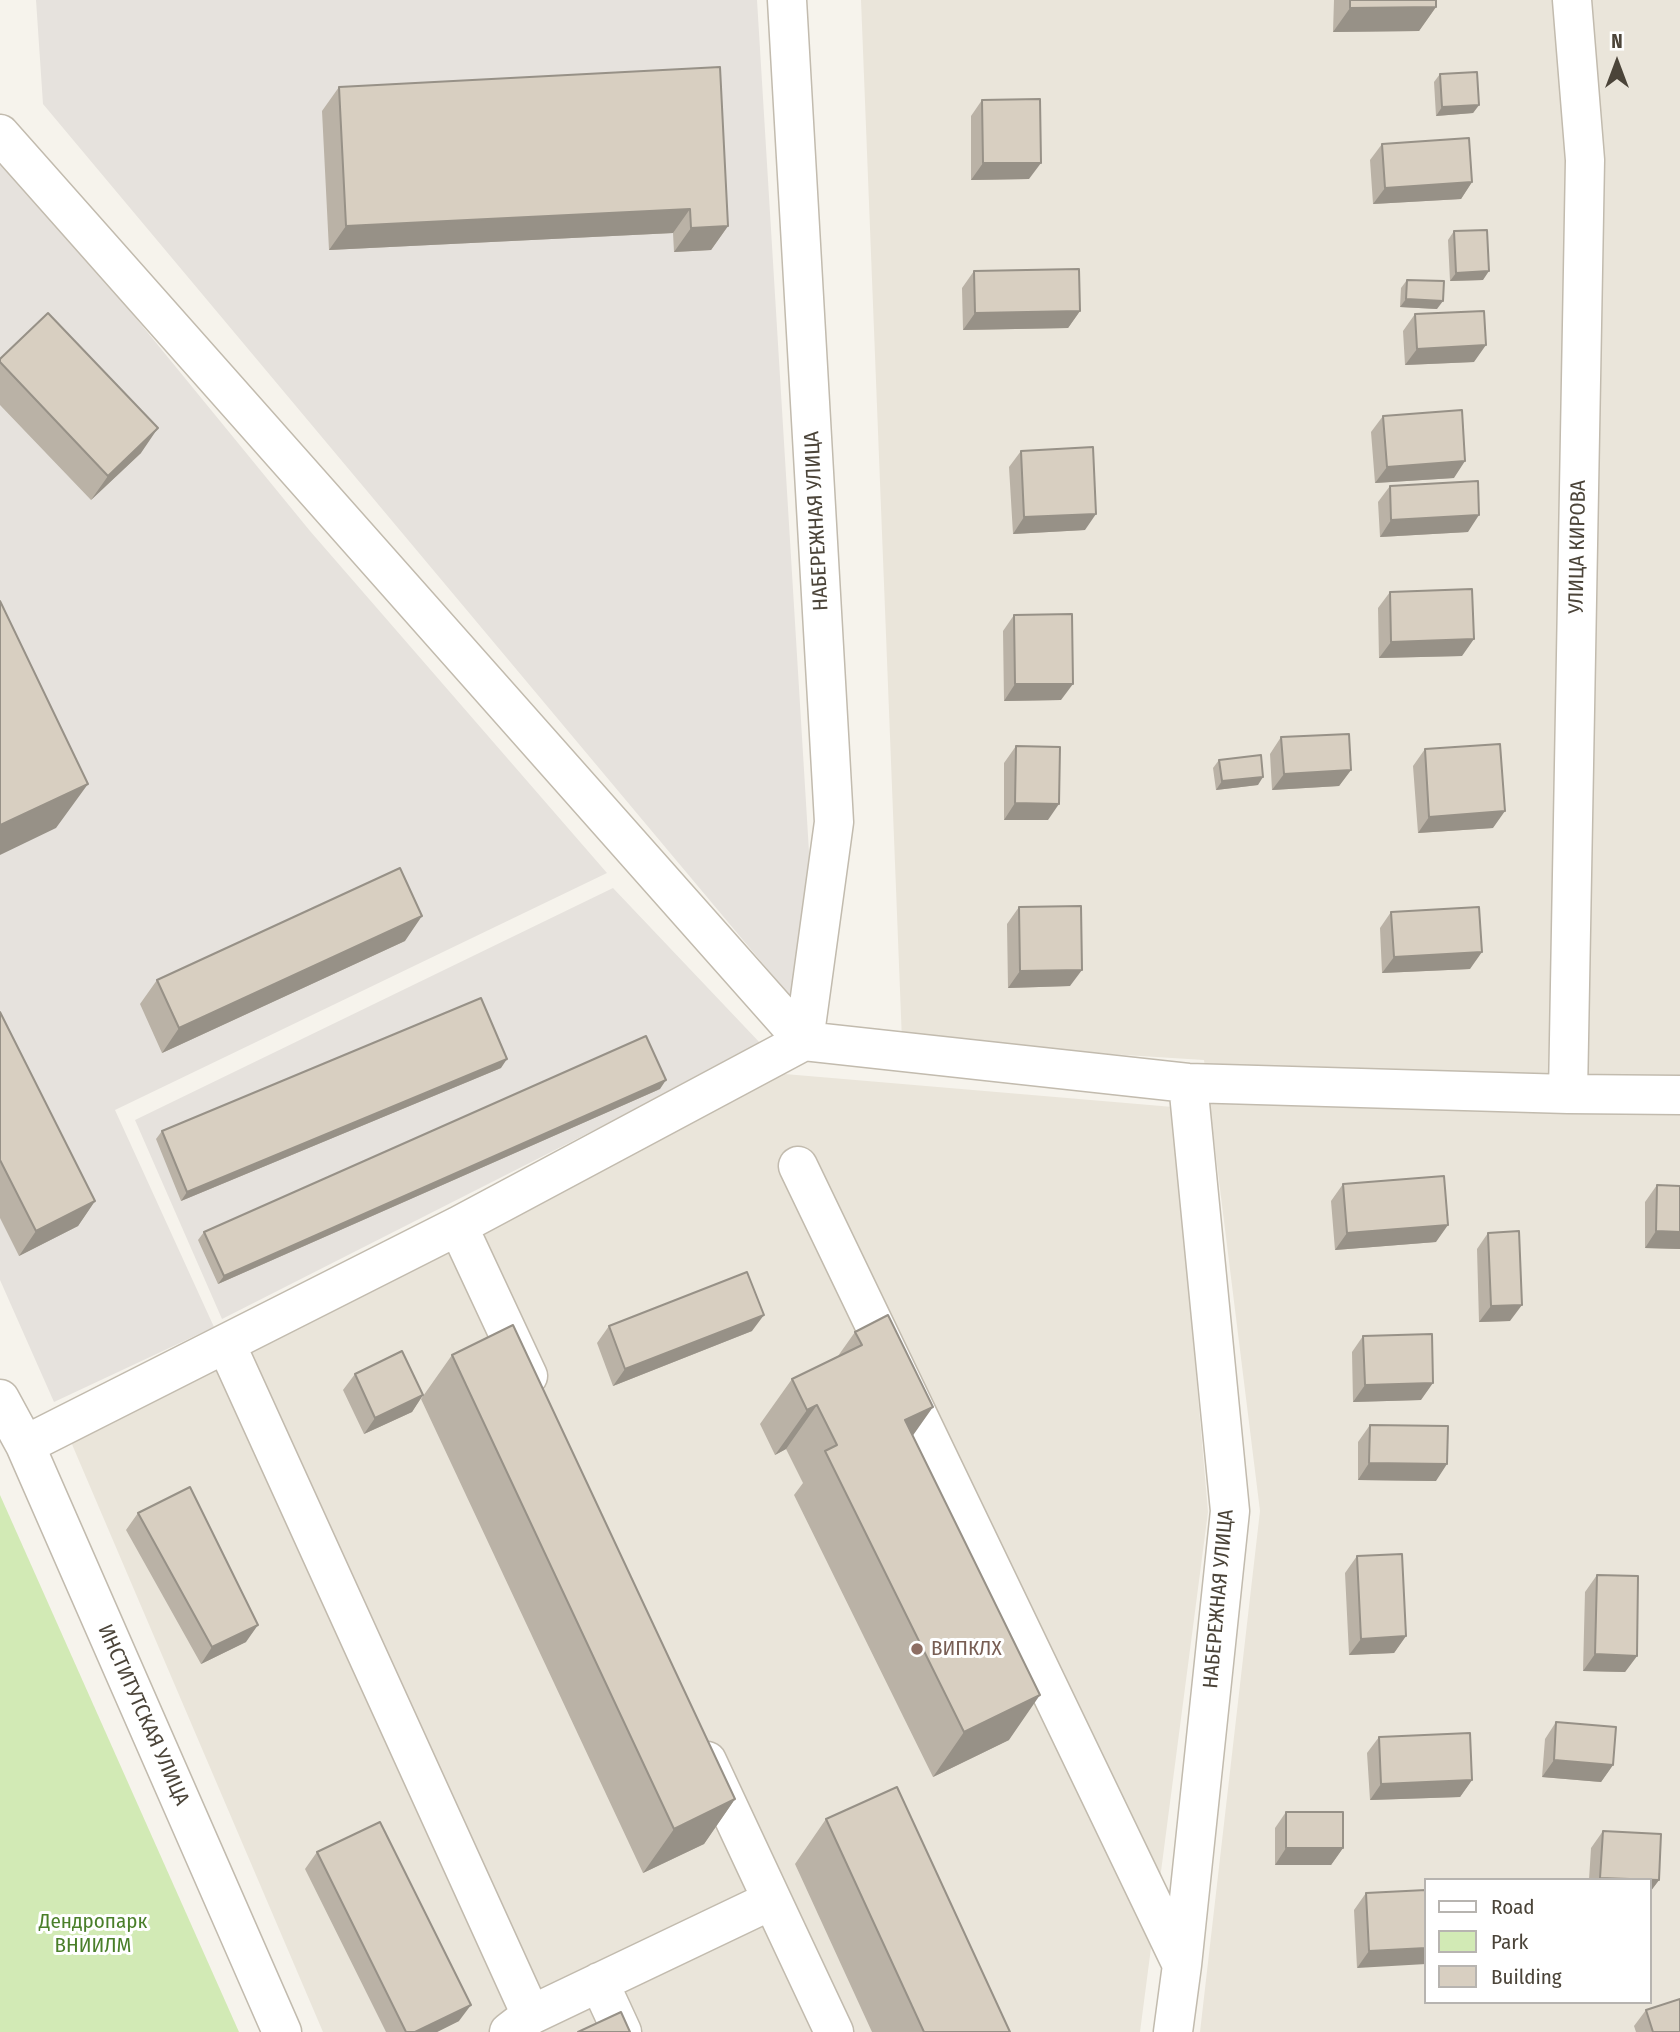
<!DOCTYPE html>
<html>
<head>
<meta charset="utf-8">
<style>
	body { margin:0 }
	#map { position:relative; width:1680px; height:2032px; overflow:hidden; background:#f6f3ec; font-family:"Fira Sans Condensed",sans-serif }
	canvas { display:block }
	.legend { position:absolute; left:1424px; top:1878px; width:228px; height:126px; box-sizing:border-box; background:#fff; border:2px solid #b7b4b0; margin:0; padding:9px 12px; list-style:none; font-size:21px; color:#4b4439 }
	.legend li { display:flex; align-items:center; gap:14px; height:35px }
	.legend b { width:35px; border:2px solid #b7b4b0 }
	.north { position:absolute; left:1582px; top:28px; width:70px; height:70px; -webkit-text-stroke:5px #fff; paint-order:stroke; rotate:0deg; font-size:19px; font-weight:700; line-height:28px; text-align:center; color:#4b4439 }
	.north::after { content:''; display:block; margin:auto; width:24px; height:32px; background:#4b4439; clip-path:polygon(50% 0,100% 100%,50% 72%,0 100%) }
</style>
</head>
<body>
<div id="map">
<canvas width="1680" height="2032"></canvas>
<ul class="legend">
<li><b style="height:9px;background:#fff"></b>Road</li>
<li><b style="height:19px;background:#d2eab5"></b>Park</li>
<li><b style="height:19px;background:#d8cfc1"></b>Building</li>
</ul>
<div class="north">N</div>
</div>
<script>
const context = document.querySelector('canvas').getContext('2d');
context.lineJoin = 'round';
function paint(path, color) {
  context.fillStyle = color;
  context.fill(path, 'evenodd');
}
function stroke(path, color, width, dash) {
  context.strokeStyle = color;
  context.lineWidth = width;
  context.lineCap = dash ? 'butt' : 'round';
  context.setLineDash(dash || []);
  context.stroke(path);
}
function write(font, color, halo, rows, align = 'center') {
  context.font = font + ' "Fira Sans Condensed",sans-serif';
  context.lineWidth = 6;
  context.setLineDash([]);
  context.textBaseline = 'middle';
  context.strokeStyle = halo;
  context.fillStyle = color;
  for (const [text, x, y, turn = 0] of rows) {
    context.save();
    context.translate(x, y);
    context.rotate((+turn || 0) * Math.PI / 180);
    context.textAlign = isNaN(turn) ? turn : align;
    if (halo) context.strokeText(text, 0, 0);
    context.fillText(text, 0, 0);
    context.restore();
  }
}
paint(new Path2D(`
	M861,0H1680V2032H1200L1260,1511L1204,1060L902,1041ZM1426,1880H1650V2002H1426Z
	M773,1073L1173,1107L1208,1512L1140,2032H323L71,1442Z`), '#eae5da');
paint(new Path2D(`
	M36,0H757L820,1032L43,104Z
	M0,152L310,531L607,873L115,1110L214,1327L54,1402L0,1280Z
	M613,888L762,1045L222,1319L135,1120Z`), '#e6e2dd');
paint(new Path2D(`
	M0,1495L239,2032H0Z`), '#d2eab5');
const minor = new Path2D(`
	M787,0L834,822L804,1041
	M0,134L804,1041
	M1568,1094L1585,160L1572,0
	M798,1166L1182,1965
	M458,1226L528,1376
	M226,1344L531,2015
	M0,1399L25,1445L282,2032
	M25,1445L458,1226L804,1041L1188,1083L1568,1094L1680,1095
	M707,1761L772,1900
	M599,1982L622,2032
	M509,2032L531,2015L772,1900L834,2032
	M1173,2032L1182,1965L1230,1511L1188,1083`);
stroke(minor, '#c2bbae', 41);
stroke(minor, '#fff', 38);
paint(new Path2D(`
	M1334,0H1436V7L1419,31L1333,32Z
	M720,67L728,226L711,250L674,252L673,233L329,250L322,111L339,87Z
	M1440,74L1479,105L1473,113L1436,116L1434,82Z
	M982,100L1029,179L971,180V116Z
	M1382,144L1472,182L1461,199L1373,204L1370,160Z
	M1454,231L1483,280L1450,281L1448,240Z
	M974,271L1080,311L1068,328L963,330L962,288Z
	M1407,280L1437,309L1400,307L1401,288Z
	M1415,314L1474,362L1405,365L1403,331Z
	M0,359L141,453L91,500L0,405Z
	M1383,416L1454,478L1375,483L1371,432Z
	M1021,451L1085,530L1013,534L1009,467Z
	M1390,486L1468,532L1380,537L1378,502Z
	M1390,592L1462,656L1379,658L1378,608Z
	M1014,615L1061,700L1004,701L1003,631Z
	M1281,737L1351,770L1339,786L1272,790L1270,754Z
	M1016,746L1048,820H1004V763Z
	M1425,749L1493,828L1418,833L1413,766Z
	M1219,760L1258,785L1216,790L1213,768Z
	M1019,907L1070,986L1008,988L1007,924Z
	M1391,912L1470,969L1382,973L1380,928Z
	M405,941L162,1053L140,1004L157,980Z
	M0,1012L95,1201L78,1226L19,1256L0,1218Z
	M501,1068L181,1201L156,1139L162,1131Z
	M660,1089L218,1284L198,1240L204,1232Z
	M1343,1184L1436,1242L1335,1250L1331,1201Z
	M1657,1185L1680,1186V1249L1645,1248V1202Z
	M1488,1233L1510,1321L1479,1322L1477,1249Z
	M609,1326L752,1331L613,1386L597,1343Z
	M855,1332L913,1436L1009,1740L933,1777L794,1495L803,1483L786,1449L775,1455L760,1424L792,1379L838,1356Z
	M1363,1336L1421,1400L1353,1402L1352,1352Z
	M452,1355L735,1799L704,1844L643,1873L421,1399Z
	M355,1374L423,1395L412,1412L364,1434L343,1390Z
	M1370,1425L1436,1481L1358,1480V1442Z
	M138,1513L246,1642L201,1664L126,1530Z
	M1357,1556L1406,1636L1394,1653L1349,1655L1345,1573Z
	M1597,1575L1637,1656L1625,1672L1583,1671L1585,1592Z
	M1556,1722L1613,1765L1601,1782L1542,1777L1545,1739Z
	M1379,1737L1472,1780L1460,1797L1370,1800L1367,1753Z
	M1286,1812L1343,1848L1331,1865H1275V1828Z
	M826,1819L1010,2032H872L795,1864Z
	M1603,1831L1659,1880L1650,1892V1880H1589L1591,1848Z
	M317,1852L459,2021L437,2032H386L305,1869Z
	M1426,1890L1357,1968L1354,1910L1366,1893Z
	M1646,2010L1680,2032H1636L1634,2026Z`), '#bab2a6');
paint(new Path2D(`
	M1436,7L1419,31L1333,32L1350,8Z
	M1479,105L1473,113L1436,116L1442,107Z
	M983,163H1041L1029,179L971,180Z
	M1472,182L1461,199L1373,204L1385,188Z
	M690,209L673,233L329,250L346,226Z
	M728,226L711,250L674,252L691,228Z
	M1489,271L1483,280L1450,281L1456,273Z
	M1406,299L1443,301L1437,309L1400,307Z
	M1080,311L1068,328L963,330L975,313Z
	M1486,345L1474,362L1405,365L1417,349Z
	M158,428L141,453L91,500L108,476Z
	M1465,461L1454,478L1375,483L1387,467Z
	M1096,514L1085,530L1013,534L1024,517Z
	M1479,515L1468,532L1380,537L1391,520Z
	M1474,639L1462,656L1379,658L1391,642Z
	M1015,684H1073L1061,700L1004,701Z
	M1351,770L1339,786L1272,790L1284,774Z
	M1263,777L1258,785L1216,790L1222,781Z
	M88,784L56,828L0,855V825Z
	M1015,803L1059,804L1048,820H1004Z
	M1505,811L1493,828L1418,833L1429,817Z
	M422,916L405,941L162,1053L179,1028Z
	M1482,952L1470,969L1382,973L1394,957Z
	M1082,970L1070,986L1008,988L1020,971Z
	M507,1059L501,1068L181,1201L187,1192Z
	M666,1080L660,1089L218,1284L224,1276Z
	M95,1201L78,1226L19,1256L36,1231Z
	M1448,1225L1436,1242L1335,1250L1347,1233Z
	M1656,1231L1680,1232V1249L1645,1248Z
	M1522,1305L1510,1321L1479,1322L1491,1306Z
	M764,1315L752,1331L613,1386L625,1369Z
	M1433,1383L1421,1400L1353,1402L1365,1385Z
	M423,1395L412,1412L364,1434L375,1418Z
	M817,1405L786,1449L775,1455L807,1410Z
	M933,1407L902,1451L905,1420Z
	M1369,1463L1447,1464L1436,1481L1358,1480Z
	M258,1625L246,1642L201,1664L212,1647Z
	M1406,1636L1394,1653L1349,1655L1361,1639Z
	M1595,1654L1637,1656L1625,1672L1583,1671Z
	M1040,1695L1009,1740L933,1777L964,1732Z
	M1554,1760L1613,1765L1601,1782L1542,1777Z
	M1472,1780L1460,1797L1370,1800L1381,1784Z
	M735,1799L704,1844L643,1873L674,1829Z
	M1286,1848H1343L1331,1865H1275Z
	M1600,1878L1641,1880H1599Z
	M1650,1880H1659L1650,1892Z
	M1426,1948V1964L1357,1968L1369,1951Z
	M471,2005L459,2021L437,2032H415Z`), '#979187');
const building = new Path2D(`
	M1350,0H1436V7L1350,8Z
	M720,67L728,226L691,228L690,209L346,226L339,87Z
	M1477,72L1479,105L1442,107L1440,74Z
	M1040,99L1041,163H983L982,100Z
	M1469,138L1472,182L1385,188L1382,144Z
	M1487,230L1489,271L1456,273L1454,231Z
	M1079,269L1080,311L975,313L974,271Z
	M1407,280L1444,281L1443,301L1406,299Z
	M1484,311L1486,345L1417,349L1415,314Z
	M48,313L158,428L108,476L0,362V359Z
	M1462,410L1465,461L1387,467L1383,416Z
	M1093,447L1096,514L1024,517L1021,451Z
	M1478,481L1479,515L1391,520L1390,486Z
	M1472,589L1474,639L1391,642L1390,592Z
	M0,601L88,784L0,825Z
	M1072,614L1073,684H1015L1014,615Z
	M1349,734L1351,770L1284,774L1281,737Z
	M1500,744L1505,811L1429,817L1425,749Z
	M1016,746L1060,747L1059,804L1015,803Z
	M1261,755L1263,777L1222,781L1219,760Z
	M400,868L422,916L179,1028L157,980Z
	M1081,906L1082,970L1020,971L1019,907Z
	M1479,907L1482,952L1394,957L1391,912Z
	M481,998L507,1059L187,1192L162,1131Z
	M0,1012L95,1201L36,1231L0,1160Z
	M646,1036L666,1080L224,1276L204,1232Z
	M1444,1176L1448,1225L1347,1233L1343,1184Z
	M1657,1185L1680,1186V1232L1656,1231Z
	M1519,1231L1522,1305L1491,1306L1488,1233Z
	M747,1272L764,1315L625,1369L609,1326Z
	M888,1315L933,1407L905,1420L1040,1695L964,1732L825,1451L837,1445L817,1405L807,1410L792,1379L862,1345L855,1332Z
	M513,1325L735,1799L674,1829L452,1355Z
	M1432,1334L1433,1383L1365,1385L1363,1336Z
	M402,1351L423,1395L375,1418L355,1374Z
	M1370,1425L1448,1426L1447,1464L1369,1463Z
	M190,1487L258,1625L212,1647L138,1513Z
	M1402,1554L1406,1636L1361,1639L1357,1556Z
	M1597,1575L1638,1576L1637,1656L1595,1654Z
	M1556,1722L1616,1727L1613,1765L1554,1760Z
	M1470,1733L1472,1780L1381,1784L1379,1737Z
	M897,1787L1010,2032H924L826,1819Z
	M1286,1812H1343V1848H1286Z
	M380,1822L471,2005L415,2032H406L317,1852Z
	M1603,1831L1661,1834L1659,1880L1600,1878Z
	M1426,1890V1948L1369,1951L1366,1893Z
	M1680,1999V2032H1653L1646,2010Z
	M621,2012L630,2032H578Z`);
paint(building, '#d8cfc1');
stroke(building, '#979187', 2);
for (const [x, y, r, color] of [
	[917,1649,7,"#8d6e63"]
]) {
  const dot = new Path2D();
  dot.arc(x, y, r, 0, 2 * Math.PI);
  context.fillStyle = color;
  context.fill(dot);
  stroke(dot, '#fff', 2.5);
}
write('21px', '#4b4439', '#fff', [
	["НАБЕРЕЖНАЯ УЛИЦА",817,521,-93],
	["УЛИЦА КИРОВА",1578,547,-89],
	["НАБЕРЕЖНАЯ УЛИЦА",1219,1599,-85],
	["ИНСТИТУТСКАЯ УЛИЦА",143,1715,66]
]);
write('21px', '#785e54', '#fff', [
	["ВИПКЛХ",931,1649]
], 'left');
write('21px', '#4a7f2a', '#fff', [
	["Дендропарк",93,1922],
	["ВНИИЛМ",93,1946]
]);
</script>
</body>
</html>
